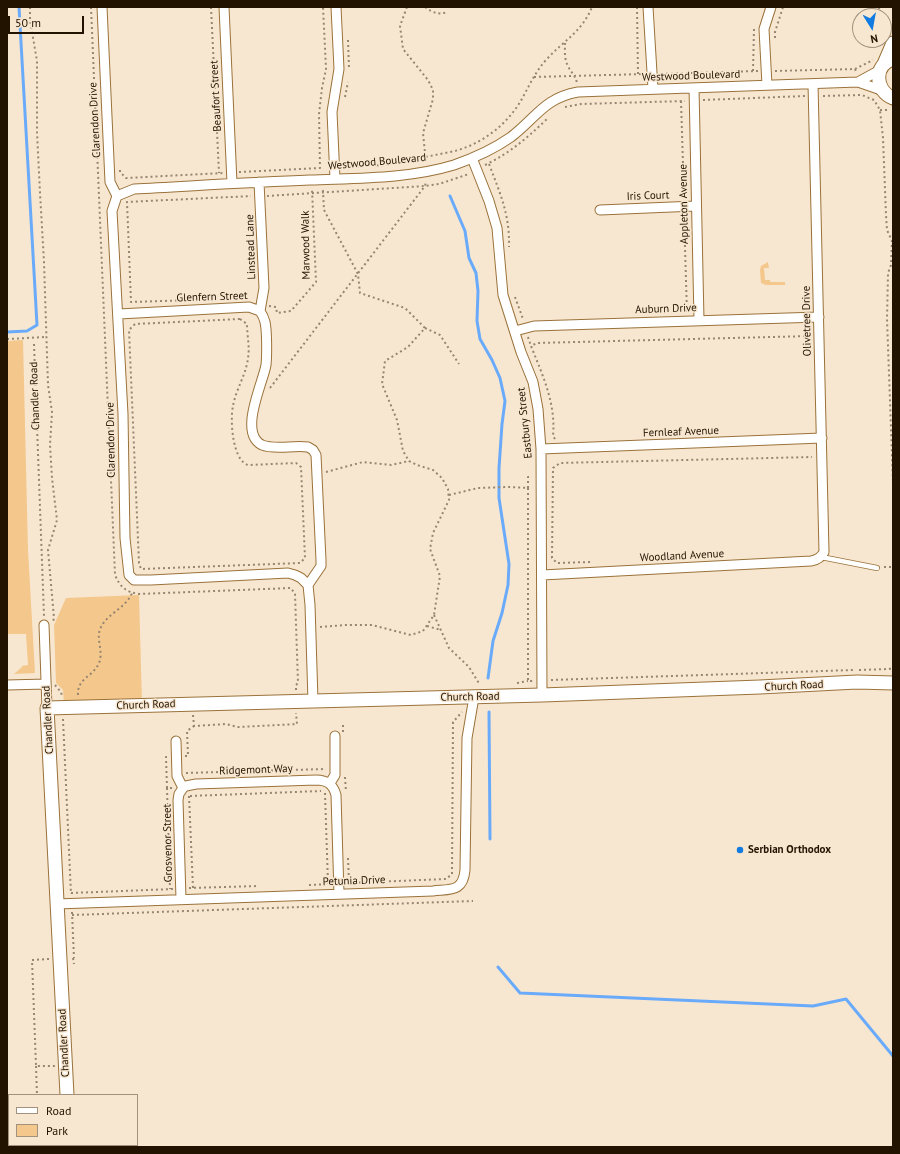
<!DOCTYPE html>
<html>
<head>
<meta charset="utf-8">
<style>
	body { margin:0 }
	#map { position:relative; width:900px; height:1154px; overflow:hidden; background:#f8e7d0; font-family:"PT Sans",sans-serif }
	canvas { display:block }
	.frame { position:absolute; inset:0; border:8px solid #221300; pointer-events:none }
	.legend { position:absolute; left:8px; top:1094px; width:130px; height:52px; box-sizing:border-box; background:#f8e7d0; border:1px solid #a2927d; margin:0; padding:5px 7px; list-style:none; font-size:12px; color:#221300 }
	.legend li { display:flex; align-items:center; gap:8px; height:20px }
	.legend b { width:20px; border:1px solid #a2927d }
	.north { position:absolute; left:852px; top:8px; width:40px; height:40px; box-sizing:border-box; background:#f8e7d0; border:1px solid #a2927d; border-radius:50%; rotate:169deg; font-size:11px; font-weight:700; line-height:16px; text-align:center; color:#221300 }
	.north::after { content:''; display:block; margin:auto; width:14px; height:18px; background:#117be2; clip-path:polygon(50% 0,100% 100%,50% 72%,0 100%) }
	.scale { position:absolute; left:8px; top:16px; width:76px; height:18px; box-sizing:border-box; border:2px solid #221300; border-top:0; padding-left:5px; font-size:12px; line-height:14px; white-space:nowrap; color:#221300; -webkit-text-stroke:3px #f8e7d0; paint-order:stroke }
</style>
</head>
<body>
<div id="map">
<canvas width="900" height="1154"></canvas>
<div class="frame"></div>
<ul class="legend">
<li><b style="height:5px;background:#fff"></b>Road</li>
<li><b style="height:11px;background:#f4c78c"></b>Park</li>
</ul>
<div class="north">N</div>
<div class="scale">50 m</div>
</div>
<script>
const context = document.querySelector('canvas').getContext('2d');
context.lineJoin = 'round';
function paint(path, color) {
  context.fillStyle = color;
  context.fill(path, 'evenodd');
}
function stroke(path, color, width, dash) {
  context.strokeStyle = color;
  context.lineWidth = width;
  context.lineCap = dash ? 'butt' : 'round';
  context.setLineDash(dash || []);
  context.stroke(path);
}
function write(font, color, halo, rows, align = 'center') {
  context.font = font + ' "PT Sans",sans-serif';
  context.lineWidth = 3;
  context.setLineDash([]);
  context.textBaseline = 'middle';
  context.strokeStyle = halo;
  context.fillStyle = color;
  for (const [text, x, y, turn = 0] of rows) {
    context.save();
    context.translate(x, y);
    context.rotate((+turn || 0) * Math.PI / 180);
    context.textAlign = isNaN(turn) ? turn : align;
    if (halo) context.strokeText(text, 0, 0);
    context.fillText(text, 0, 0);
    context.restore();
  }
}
paint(new Path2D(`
	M768,262L769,268H764L765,280H770V282H785V285H766L761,283L760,270L761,266Z
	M23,340L28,550L35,673L14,674L22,667V666L28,665L26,634H7V341Z
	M139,595L142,704L64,706L63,690L56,683L54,625L66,598Z`), '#f4c78c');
stroke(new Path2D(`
	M450,196L465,231L469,258L476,273L478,291L477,321L480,339L492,360L500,378L505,401L502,424L499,468V498L509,564L508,585L502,613L493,641L488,678
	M7,332L27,331L37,325L19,7
	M489,712L490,839
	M498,967L520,993L813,1006L846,999L893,1056`), '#69abfa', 3);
const service = new Path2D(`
	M821,557L877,568`);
const minor = new Path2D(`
	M102,7L110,182L117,196
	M224,7L232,183
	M648,7L653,89
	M858,82L880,70
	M767,85L764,29L771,7
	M694,88L699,320
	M472,158L489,201L497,228L503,295L521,352L533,382L538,409L541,449L542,695
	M335,179L332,112L339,69L336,7
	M259,182L264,288L260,311
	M117,196L134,189C192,186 251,182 310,180C357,178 408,179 454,165C474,158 494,149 511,137C536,118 544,98 578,92L858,82L881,90
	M117,196L112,211L123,414L125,538L129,575L134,580H151L288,573L295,575L301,578L308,585L310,605L313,701
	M600,210L696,206
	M119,314L249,307L260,311C262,314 264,318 265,322C267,331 267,355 266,365C263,383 238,433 262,445C274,450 294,445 308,447L313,450L316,455L321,560V566L308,585
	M515,331L534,326L819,317
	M541,449L822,438
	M542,575L811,561C817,560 821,558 824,552L813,84
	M44,625L47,708
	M7,685L46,684
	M176,741L177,776L183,788
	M330,783L335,775V736
	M183,788L186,786L196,784L316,780C327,780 333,784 336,795L339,894
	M181,899L178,800L179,794L183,788
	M56,904L433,891C451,889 463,892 465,870L467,738L474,697`);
const secondary = new Path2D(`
	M893,59C873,65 875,91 893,98
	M884,64L893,43
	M67,1095L47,708L542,695L760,687L857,682L893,683
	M71,1145V1147`);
const trunk = new Path2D(`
	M55,1147L58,1145`);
stroke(service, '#9a723a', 6);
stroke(minor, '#9a723a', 11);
stroke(secondary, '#9a723a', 15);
stroke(trunk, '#9a723a', 17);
stroke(new Path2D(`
	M30,7V20L37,61V132L40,193L44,262L48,385L52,412L50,445L52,478L57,520L48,550L54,618L53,622
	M91,7L115,575C120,587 126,592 139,594L291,588L295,594L298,683L296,685V691
	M211,7L219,173
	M407,7L400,26L403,49L428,80L433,90V99L423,133L426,163
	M425,7C433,13 438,15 448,12
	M637,7L638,75
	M879,7L880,16
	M775,38V32L783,7
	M348,40L349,68
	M565,43C565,50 564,59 568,66C571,73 575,74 577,83
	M855,69L873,60
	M753,71L754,29
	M775,71L855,69L856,72
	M661,74L758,71
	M534,77L644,74
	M823,96L862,95L874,100L880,110L883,138L886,215L887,230L892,241L891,265L888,273L887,319L893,483
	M345,97L348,82
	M703,100L805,96
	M681,101L684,197
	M565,107L581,104L685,101
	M880,110H890
	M343,163L348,167L385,165L455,151C484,143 509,123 523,97C530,84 536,71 546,60C563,41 582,32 592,7
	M489,164C500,193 510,215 509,247
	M485,165C510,153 527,138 547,119
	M120,170V172L126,178L223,173
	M239,172L320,168L319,114L322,88L326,69L323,7
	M267,196L425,186L439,184L469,174
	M684,215L687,313
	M515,297L523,319
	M192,300L131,302L127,202L251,196
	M269,306L276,307L277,313L291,311L316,282L312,189
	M240,319L247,324C247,335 250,348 248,358C246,375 236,389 233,406C230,419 232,460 248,465L296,463L301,467L305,558L300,563L141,569L139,563L129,330L135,324Z
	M425,328L440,335L459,364
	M528,337L531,346
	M7,339L46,337
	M34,344L44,616
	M270,388L425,186L426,181
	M555,439L553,436C556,404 543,376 531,346L537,343L810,336
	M326,472L363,462L391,465L409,461
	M528,488V477H532
	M449,495L478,488L509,487L528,488V681H533
	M590,562L557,563L552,558L553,468L560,463L812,457
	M884,567H893
	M434,615L449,648L469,667L480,685
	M427,626L441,630
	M320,627L345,625H372L411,635L423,631L434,615L440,576L430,549L433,533L449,500L448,489L442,478L433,470L417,465L409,461L403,451L397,420L382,384L385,361L408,347L425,328L405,308L360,293L358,274L324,210L323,191L321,189
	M859,670L889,669L893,668
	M551,680L854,670
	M517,683L528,681
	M55,685L61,692L62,696
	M78,695C77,678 93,677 99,663C104,651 95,638 101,627C108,613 126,608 132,593
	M193,715L194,726L226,724L238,727L297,724L296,713
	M63,719L71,894
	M343,725V732
	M185,756H188L187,731L194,726
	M167,757H166L167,788H172
	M186,773L326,769
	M345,777L346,792
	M167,788L170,889
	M325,793L328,884
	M189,796L193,888
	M190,796L321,791
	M348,858L349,883L446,879L452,874L453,722L462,712
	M309,885L331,884
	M189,888L259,886
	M71,893L173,889
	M72,912L74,958
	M72,915L473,901
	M73,958L74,964
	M49,959L32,960L36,1066H54L55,1067
	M36,1066L37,1095
	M7,1109L9,1108`), '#968570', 2, [2, 3]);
stroke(service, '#fff', 4.5);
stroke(minor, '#fff', 9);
stroke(secondary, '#fff', 13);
stroke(trunk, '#fff', 15);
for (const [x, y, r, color] of [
	[740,850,4,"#117be2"]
]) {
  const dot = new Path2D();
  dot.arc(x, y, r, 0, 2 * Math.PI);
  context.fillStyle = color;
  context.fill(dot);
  stroke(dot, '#f8e7d0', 1.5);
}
write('11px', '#221300', '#f8e7d0', [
	["Westwood Boulevard",691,76,-2],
	["Beaufort Street",216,96,-93],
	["Clarendon Drive",95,120,-93],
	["Westwood Boulevard",377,162,-5],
	["Iris Court",648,196,-2],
	["Appleton Avenue",684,204,-91],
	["Marwood Walk",306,245,-91],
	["Linstead Lane",251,247,-92],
	["Glenfern Street",212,297,-2],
	["Auburn Drive",666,309,-2],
	["Olivetree Drive",807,321,-91],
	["Chandler Road",35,396,-92],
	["Eastbury Street",525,423,-96],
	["Fernleaf Avenue",681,432,-2],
	["Clarendon Drive",111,440,-91],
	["Woodland Avenue",682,556,-3],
	["Church Road",794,686,-3],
	["Church Road",470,697,-1],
	["Church Road",146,705,-2],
	["Chandler Road",48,720,-93],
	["Ridgemont Way",256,770,-2],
	["Grosvenor Street",168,843,-91],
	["Petunia Drive",354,881,-2],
	["Chandler Road",64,1043,-93]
]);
write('bold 11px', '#221300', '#f8e7d0', [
	["Serbian Orthodox",748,850]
], 'left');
</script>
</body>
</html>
